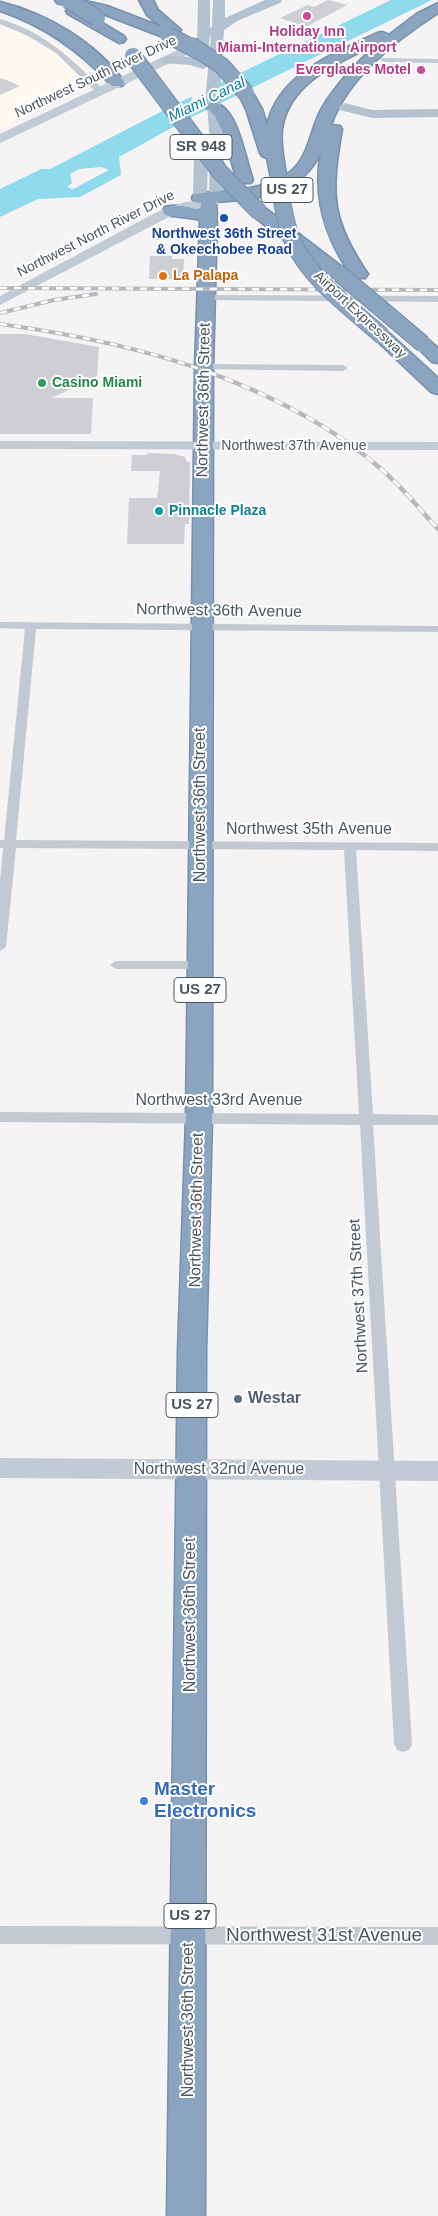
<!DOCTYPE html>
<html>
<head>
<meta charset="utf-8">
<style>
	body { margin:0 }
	canvas { display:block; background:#f5f3f3 }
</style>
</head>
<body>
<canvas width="438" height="2216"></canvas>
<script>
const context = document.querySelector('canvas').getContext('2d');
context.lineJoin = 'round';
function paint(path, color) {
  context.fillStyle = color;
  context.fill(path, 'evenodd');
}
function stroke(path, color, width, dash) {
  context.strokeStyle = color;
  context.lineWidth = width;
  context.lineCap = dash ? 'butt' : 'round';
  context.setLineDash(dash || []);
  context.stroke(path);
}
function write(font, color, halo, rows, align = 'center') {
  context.font = font + ' Helvetica,sans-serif';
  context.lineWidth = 4;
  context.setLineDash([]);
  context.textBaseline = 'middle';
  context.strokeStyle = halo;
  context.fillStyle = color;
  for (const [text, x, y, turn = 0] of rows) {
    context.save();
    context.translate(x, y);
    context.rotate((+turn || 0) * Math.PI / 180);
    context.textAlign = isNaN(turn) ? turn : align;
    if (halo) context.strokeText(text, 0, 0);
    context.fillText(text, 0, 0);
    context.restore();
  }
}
paint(new Path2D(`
	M0,20L14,21L64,49L99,80L0,129Z`), '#fdf9ef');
paint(new Path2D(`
	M391,0H432L184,121L119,157L121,175L80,197L38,199L0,217V189L41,169H50L172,106ZM101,167L109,170L73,189L67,187L72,183L70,174L79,169Z`), '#90daee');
paint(new Path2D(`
	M206,87V106L191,112L192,94Z`), '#f5f3f3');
paint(new Path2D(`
	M328,0L347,5L306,27L280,18L308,5L314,7Z
	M0,78L9,81L20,86L0,95Z
	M150,256H172V259H184L183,279H149Z
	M0,334H25L99,347L97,376L52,398H93L91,434H0Z
	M148,453L174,454L185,457L187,462H190L189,524H185L184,544H127L129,498H157L160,471H131L132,455H147Z`), '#cdcfd5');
const highway = new Path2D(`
	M55,0H81L107,6L162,27L147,15L139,0H153L158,10L181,30L175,34L173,38L168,39L98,12L78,8L124,36L126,39L124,42L119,43L68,14L66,11L73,7L57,3Z
	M0,2C46,13 97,43 125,83L122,86H112C80,51 45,26 0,11Z
	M438,3V13C396,40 348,77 331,125L340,126L342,129C331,192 330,219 368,274L365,278H353C326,240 312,199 321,152C301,195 258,199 216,202L217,217L213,367L212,1119L206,1351L205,2216H167L178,1351L186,1119L195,367L200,220C188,217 177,217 165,215L163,211L165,207C177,204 188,207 200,210L201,203L194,202L192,198L194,194L250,188L272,183L267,158L262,156L260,153L246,109L238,93L241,90H251L262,109L267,125C279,73 334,54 377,33L382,32L389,35L418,13ZM379,43C357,62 337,83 322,108C309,130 310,160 286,175C284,160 280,144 282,129C289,81 341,62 379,43Z
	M214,102C239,109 245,159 253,180L251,183H239L237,180L222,130L215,116L206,107L208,104Z
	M259,207L265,208L346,270L349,274L346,278H334L253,216L251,212L253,208Z
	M382,331L388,332L438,378V394L431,392L376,340L373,336L376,332Z
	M423,339L429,340L438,348V363L432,362L414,344L417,340Z`);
stroke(highway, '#7690ad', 3);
paint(new Path2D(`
	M0,19C45,32 70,58 103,89V93H97L56,53L28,36L0,24Z
	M381,58L438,59V63L384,62L380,60Z
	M206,295L438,296V302L203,300L201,298Z
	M204,364L343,365L348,368L343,371L201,369V365Z
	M0,622L438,626V632L36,629L16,840L438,843V851L356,850L373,1114L438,1115V1125H373L412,1744L409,1750L403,1752L397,1750L394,1744L360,1125L0,1122V1112L359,1114L344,850L16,848L6,947L0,951V882L3,848H0V840H4L25,629L0,628Z
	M116,961H200L206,965L200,969H116L110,965Z
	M0,1926L438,1927V1945L0,1944Z`), '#c1cad2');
paint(new Path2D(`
	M203,38L209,41L207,43L183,57L0,143V134Z
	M209,200L213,201L215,204L213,207L187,210L167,218L0,305V296L157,212L185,202Z
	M0,441L438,442V450L0,449Z
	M0,1458L438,1461V1481L0,1478Z`), '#c1cbd6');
paint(new Path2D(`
	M198,0H210V28L212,27L213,0H225V18L265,0H282L280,3L237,21L224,30L220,91L224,142L223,197C218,204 213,209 204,207L202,204L204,201H195L193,198L194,151L201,147L208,151L207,198L209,196L210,142L206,91L211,37L210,36L208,52H198L197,49Z
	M167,56C180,57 200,55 210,65L203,69L190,65L162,63L161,60Z
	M345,103L372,110L438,109V117L372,118L340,110L338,107Z`), '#b3c2d1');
paint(highway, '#8ba5c1');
const railFar1 = new Path2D(`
	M0,288L438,290
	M0,313L54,300L96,294
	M0,324C72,334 143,348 211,373`);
const rail = new Path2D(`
	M208,372C276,397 345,432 397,484C411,498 424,514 438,529`);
stroke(railFar1, '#b5b8bd', 4);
stroke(rail, '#b5b8bd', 4.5);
stroke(railFar1, '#fff', 2.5, [7]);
stroke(rail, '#fff', 3, [9]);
const highwayBridge = new Path2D(`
	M68,0L97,18
	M168,35L206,55
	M191,45L222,66L246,93
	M133,56L220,172L259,212
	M278,180C283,201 284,224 294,244C313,282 351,308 382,336
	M340,274L423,344`);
stroke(highwayBridge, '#7690ad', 18, []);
stroke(highwayBridge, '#8ba5c1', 16);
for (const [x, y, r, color] of [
	[307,16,5,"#d1479c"],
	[421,70,5,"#d1479c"],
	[224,218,5,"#1a4fb4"],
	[163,276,5,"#e8710a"],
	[42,383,5,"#2e9e5b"],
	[159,511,5,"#0f9aa8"],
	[238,1399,5,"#5c6f8a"],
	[144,1801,5,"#3f7fe0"]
]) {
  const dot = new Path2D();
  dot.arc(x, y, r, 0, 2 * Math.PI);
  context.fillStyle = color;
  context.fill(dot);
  stroke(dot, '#fff', 2);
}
write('bold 14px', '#b23c85', '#fff', [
	["Holiday Inn",307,32],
	["Miami-International Airport",307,48],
	["Everglades Motel",411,70,"right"]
]);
write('14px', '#4a5661', '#fff', [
	["Northwest South River Drive",96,77,-25],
	["Northwest North River Drive",96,234,-27],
	["Airport Expressway",360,315,43],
	["Northwest 37th Avenue",294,446]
]);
write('bold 14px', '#164399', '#fff', [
	["Northwest 36th Street",224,234],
	["& Okeechobee Road",224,250]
]);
write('bold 14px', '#c56008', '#fff', [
	["La Palapa",173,276]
], 'left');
write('bold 14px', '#27864d', '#fff', [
	["Casino Miami",52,383]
], 'left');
write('bold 14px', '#0d838f', '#fff', [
	["Pinnacle Plaza",169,511]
], 'left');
write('italic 15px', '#0c7c9b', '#fff', [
	["Miami Canal",207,100,-26]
]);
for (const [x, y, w] of [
	[201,147,62],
	[287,190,52],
	[200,990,52],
	[192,1405,52],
	[190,1916,52]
]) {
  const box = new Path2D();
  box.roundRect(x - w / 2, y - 12.5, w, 25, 4);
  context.fillStyle = '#fff';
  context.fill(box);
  stroke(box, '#4a5661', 1);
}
write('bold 15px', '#4a5661', null, [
	["SR 948",201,147],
	["US 27",287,190],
	["US 27",200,990],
	["US 27",192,1405],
	["US 27",190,1916]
]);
write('16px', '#4a5661', '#fff', [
	["Northwest 36th Street",204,400,-89],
	["Northwest 36th Avenue",219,611,1],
	["Northwest 36th Street",201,805,-90],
	["Northwest 35th Avenue",309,830],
	["Northwest 33rd Avenue",219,1101],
	["Northwest 36th Street",197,1210,-89],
	["Northwest 37th Street",359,1296,-93],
	["Northwest 32nd Avenue",219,1470],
	["Northwest 36th Street",191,1615,-90],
	["Northwest 36th Street",189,2020,-90]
]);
write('bold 16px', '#4e5e75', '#fff', [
	["Westar",248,1399]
], 'left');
write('bold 19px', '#366cbe', '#fff', [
	["Master",154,1790],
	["Electronics",154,1812]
], 'left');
write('19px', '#4a5661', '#fff', [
	["Northwest 31st Avenue",324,1936]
]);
</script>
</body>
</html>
